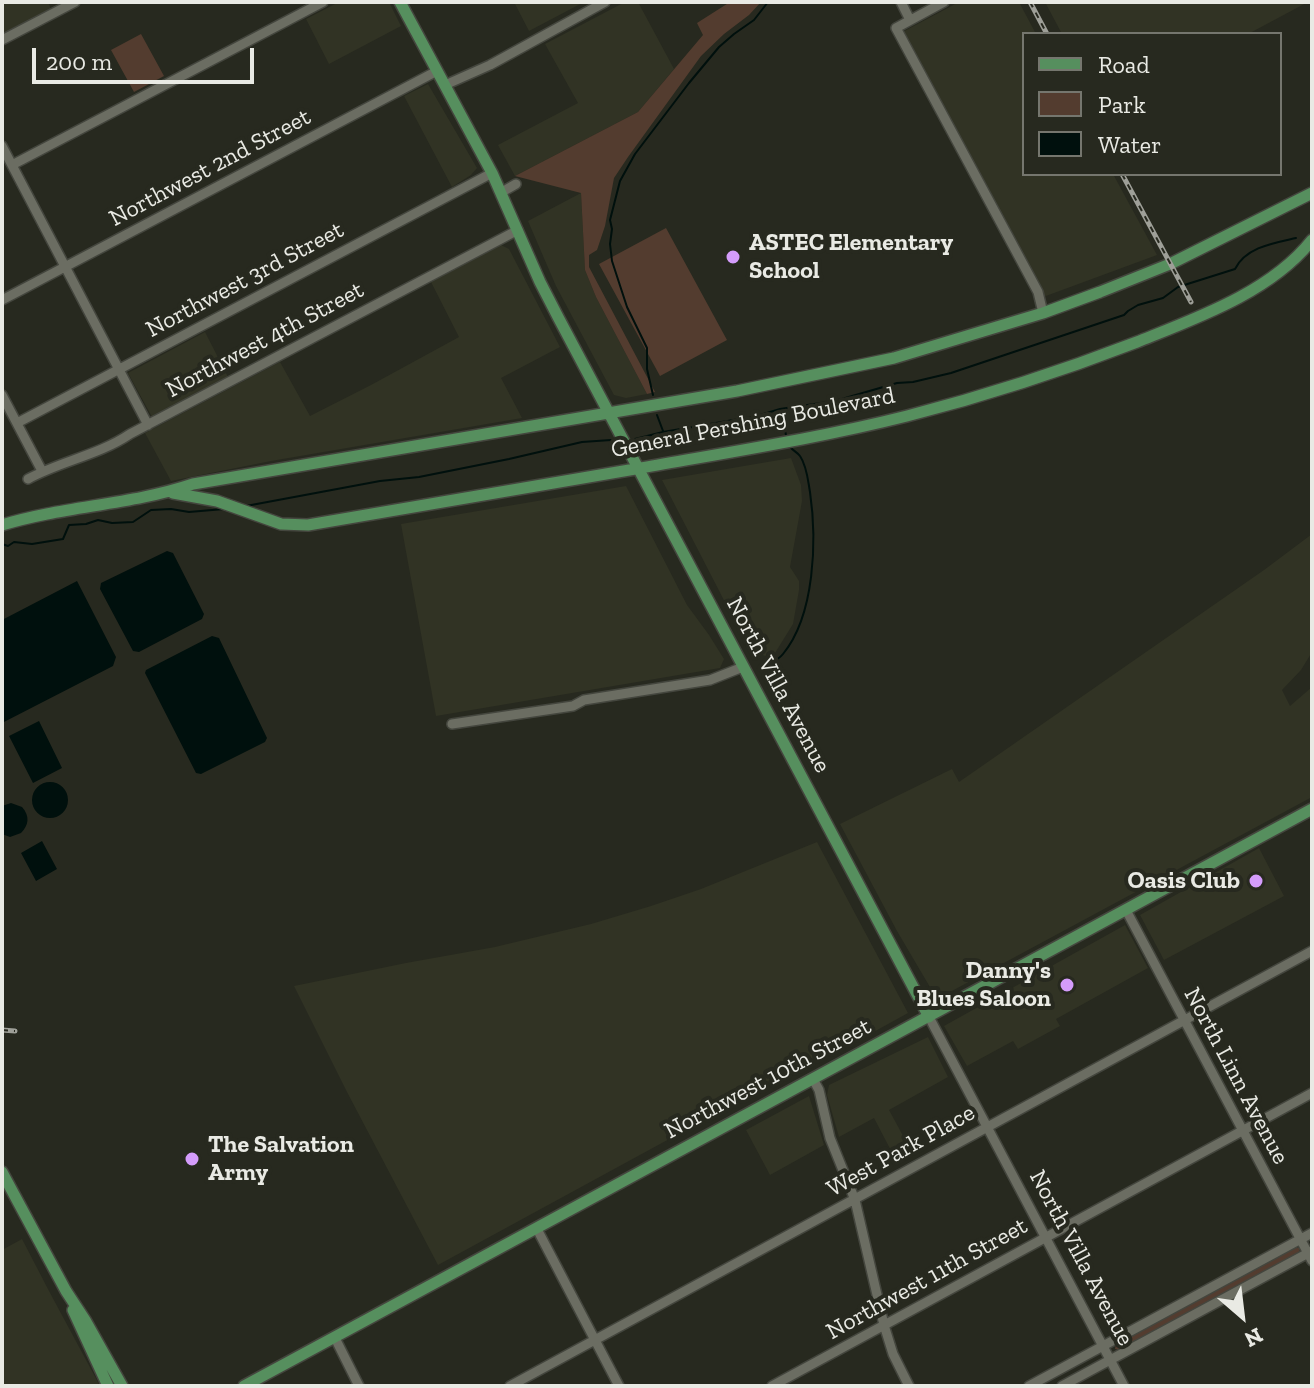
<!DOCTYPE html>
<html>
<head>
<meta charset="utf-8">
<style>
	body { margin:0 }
	#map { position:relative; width:1314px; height:1388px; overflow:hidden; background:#27291f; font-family:"Zilla Slab",serif }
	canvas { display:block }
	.frame { position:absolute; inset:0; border:4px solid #e9eae4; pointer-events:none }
	.legend { position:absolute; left:1022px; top:32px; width:260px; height:144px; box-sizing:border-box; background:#27291f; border:2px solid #75766e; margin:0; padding:10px 14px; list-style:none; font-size:24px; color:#e9eae4 }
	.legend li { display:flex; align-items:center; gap:16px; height:40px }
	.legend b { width:40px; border:2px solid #75766e }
	.north { position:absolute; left:1202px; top:1276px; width:80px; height:80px; -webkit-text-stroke:6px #27291f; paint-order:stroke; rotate:152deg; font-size:22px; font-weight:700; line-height:32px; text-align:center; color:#e9eae4 }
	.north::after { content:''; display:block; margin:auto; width:28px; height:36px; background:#e9eae4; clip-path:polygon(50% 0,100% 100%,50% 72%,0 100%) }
	.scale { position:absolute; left:32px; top:48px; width:222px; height:36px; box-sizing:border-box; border:4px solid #e9eae4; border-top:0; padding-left:10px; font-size:24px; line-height:28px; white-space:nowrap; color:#e9eae4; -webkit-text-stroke:6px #27291f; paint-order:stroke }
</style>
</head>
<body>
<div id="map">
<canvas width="1314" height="1388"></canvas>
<div class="frame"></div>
<ul class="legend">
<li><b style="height:10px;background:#568f5e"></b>Road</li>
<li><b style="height:22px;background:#533c2f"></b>Park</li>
<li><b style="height:22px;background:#00100d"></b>Water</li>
</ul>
<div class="north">N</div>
<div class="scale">200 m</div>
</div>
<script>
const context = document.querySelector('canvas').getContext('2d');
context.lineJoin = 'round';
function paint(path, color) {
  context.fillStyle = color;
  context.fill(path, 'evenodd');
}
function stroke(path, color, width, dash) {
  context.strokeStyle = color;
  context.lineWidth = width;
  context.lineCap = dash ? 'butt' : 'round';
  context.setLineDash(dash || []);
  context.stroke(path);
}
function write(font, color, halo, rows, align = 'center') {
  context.font = font + ' "Zilla Slab",serif';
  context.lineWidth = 8;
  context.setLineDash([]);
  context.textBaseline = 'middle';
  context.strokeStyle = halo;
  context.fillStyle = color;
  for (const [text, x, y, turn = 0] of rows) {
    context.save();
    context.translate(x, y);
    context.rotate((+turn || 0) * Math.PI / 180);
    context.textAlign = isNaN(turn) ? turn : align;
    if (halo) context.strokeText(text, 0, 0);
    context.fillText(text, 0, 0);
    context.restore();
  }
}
paint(new Path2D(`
	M2,2H48L51,9L2,35Z
	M339,2H389L401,26L329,64L306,19Z
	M514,2H584L529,31Z
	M625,2H638L674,69L638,112L515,176L498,145L578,103L545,44Z
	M959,2H1019L1036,34H1024V174H1113L1157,255L1035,300L1033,294L944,124L895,36Z
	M1045,2H1308L1248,34H1062Z
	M428,84L477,168L471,175L452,187L404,96Z
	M581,193L585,270L596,297L647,394L626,398L614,395L556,286L528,221Z
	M501,245L509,249L560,347L501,378L522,418L271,461L171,481L145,433L280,362L310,416L371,385L459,337L431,282Z
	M205,332L228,377L152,417L128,373Z
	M791,458L801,485L802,501L790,567L799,581V590L793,624L775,653L765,656L754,651L746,643L662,480Z
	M626,486L687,605L709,635L724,659L720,668L436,716L401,524Z
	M1312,534V652L1301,670L1282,690L1290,706L1312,687V797L937,999L897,931L840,824L952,769L959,782L1264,570Z
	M817,842L908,1013L821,1061L794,1071L438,1265L347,1092L294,986L406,963L495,947L591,924L651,906L701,889Z
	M1259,848L1284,896L1164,960L1140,915Z
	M1125,925L1148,968L1056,1019L1060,1026L1018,1049L1013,1041L967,1066L944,1026Z
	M928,1037L948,1077L889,1110L914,1156L898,1164L874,1118L839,1137L827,1095L829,1085Z
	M809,1096L824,1145L770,1175L746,1130Z
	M22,1239L49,1291L100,1386H2V1250Z`), '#313324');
paint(new Path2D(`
	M730,2H761L749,15L724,34L701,56L628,157L614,178L605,226L597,250L589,255V267L655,392L647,394L596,297L585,270L581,193L515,176L638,112L703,35L697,23Z
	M141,34L164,76L134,92L111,50Z
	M666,228L727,340L660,376L599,264Z
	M1295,1247L1299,1248L1300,1250L1298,1253L1120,1350L1115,1349L1116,1344Z`), '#533c2f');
paint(new Path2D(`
	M167,551L173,553L204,614L202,619L139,652L133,651L100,589L101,583Z
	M77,581L116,657L113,666L2,723V620Z
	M212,636L219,638L267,738L265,742L201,774L196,773L145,673L146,670Z
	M39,721L62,768L33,783L9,736Z
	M32 800a18 18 0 1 1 36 0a18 18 0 1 1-36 0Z
	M11,803L22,807C30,816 29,825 21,833L10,837L2,834V806Z
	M42,841L57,869L36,881L21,853Z`), '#00100d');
stroke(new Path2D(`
	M653,395L647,369V348L627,307L612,261L610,244L612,229L610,220L620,181L635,154L689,83L719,47L734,34L754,20L768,2
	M780,409L786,435
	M657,415L663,431
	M635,439L663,432L757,416L780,409L835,401L897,383L913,382L951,373L1124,315L1128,311L1138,305L1163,298L1178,287L1235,269C1246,247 1274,243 1296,238
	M246,506L380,481L419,477L509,459L582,442L611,440
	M2,544L8,546L14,542L32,544L63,539L69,525L86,524L98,520L112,523L133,522L151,510L171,509L189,512L224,509
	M768,665C773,662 779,659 783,654C815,615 817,540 810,492C808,481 807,466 800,456C798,453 794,451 791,448`), '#00100d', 2);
const minor = new Path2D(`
	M901,2L910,20
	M944,2L896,28L1038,292L1043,313
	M2,40L75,2
	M445,85L490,65L605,2
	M2,146L148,425
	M12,165L323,2
	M502,192L516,184
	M2,300L437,71
	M2,395L42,471
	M17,423L492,173
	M28,479C61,461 99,455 130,434L518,230
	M452,724L573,706L584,700L710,680L743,667
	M1126,910L1312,1261
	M929,1017L1124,1386
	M813,1079L819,1090L830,1138L855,1200L884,1325L893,1354L909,1386
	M537,1229L619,1386
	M335,1338L359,1386
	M510,1386L1312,951
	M772,1386L1312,1093
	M1029,1386L1312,1233
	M1062,1386L1312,1251`);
const major = new Path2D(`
	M400,2L492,173L540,282L558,317L929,1017
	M173,493L217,501L281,524L308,525C419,507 530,488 641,468C730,452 820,438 907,416C985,396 1062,371 1137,342C1197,318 1271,292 1312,240
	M2,525C64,506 131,505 193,484L737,391L894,358L1043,313L1100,292L1170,264L1312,193
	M2,1172L66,1291L85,1320L122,1386
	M73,1310L108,1386
	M244,1386L1312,809`);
stroke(minor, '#44463e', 12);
stroke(major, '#44463e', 14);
stroke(minor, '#6b6d62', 9);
stroke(major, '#568f5e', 11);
const rail = new Path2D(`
	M1030,2L1047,34
	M1122,174L1191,302
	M2,1030L15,1031`);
stroke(rail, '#9e9f98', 5);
stroke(rail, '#27291f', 2, [6]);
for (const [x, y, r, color] of [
	[733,257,8,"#d49cfb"],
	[1256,881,8,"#d49cfb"],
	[1067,985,8,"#d49cfb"],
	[192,1159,8,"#d49cfb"]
]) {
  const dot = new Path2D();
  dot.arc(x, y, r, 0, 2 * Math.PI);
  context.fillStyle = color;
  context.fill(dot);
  stroke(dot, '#27291f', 3);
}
write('24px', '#e9eae4', '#27291f', [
	["Northwest 2nd Street",210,168,-28],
	["Northwest 3rd Street",245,280,-28],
	["Northwest 4th Street",265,340,-28],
	["General Pershing Boulevard",753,423,-11],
	["North Villa Avenue",778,685,62],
	["North Linn Avenue",1236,1076,62],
	["Northwest 10th Street",768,1079,-28],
	["West Park Place",901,1151,-29],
	["North Villa Avenue",1081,1258,62],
	["Northwest 11th Street",927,1279,-29]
]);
write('bold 24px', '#e9eae4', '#27291f', [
	["ASTEC Elementary",749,243],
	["School",749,271],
	["Oasis Club",1240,881,"right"],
	["Danny's",1051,971,"right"],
	["Blues Saloon",1051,999,"right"],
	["The Salvation",208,1145],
	["Army",208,1173]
], 'left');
</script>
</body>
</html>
